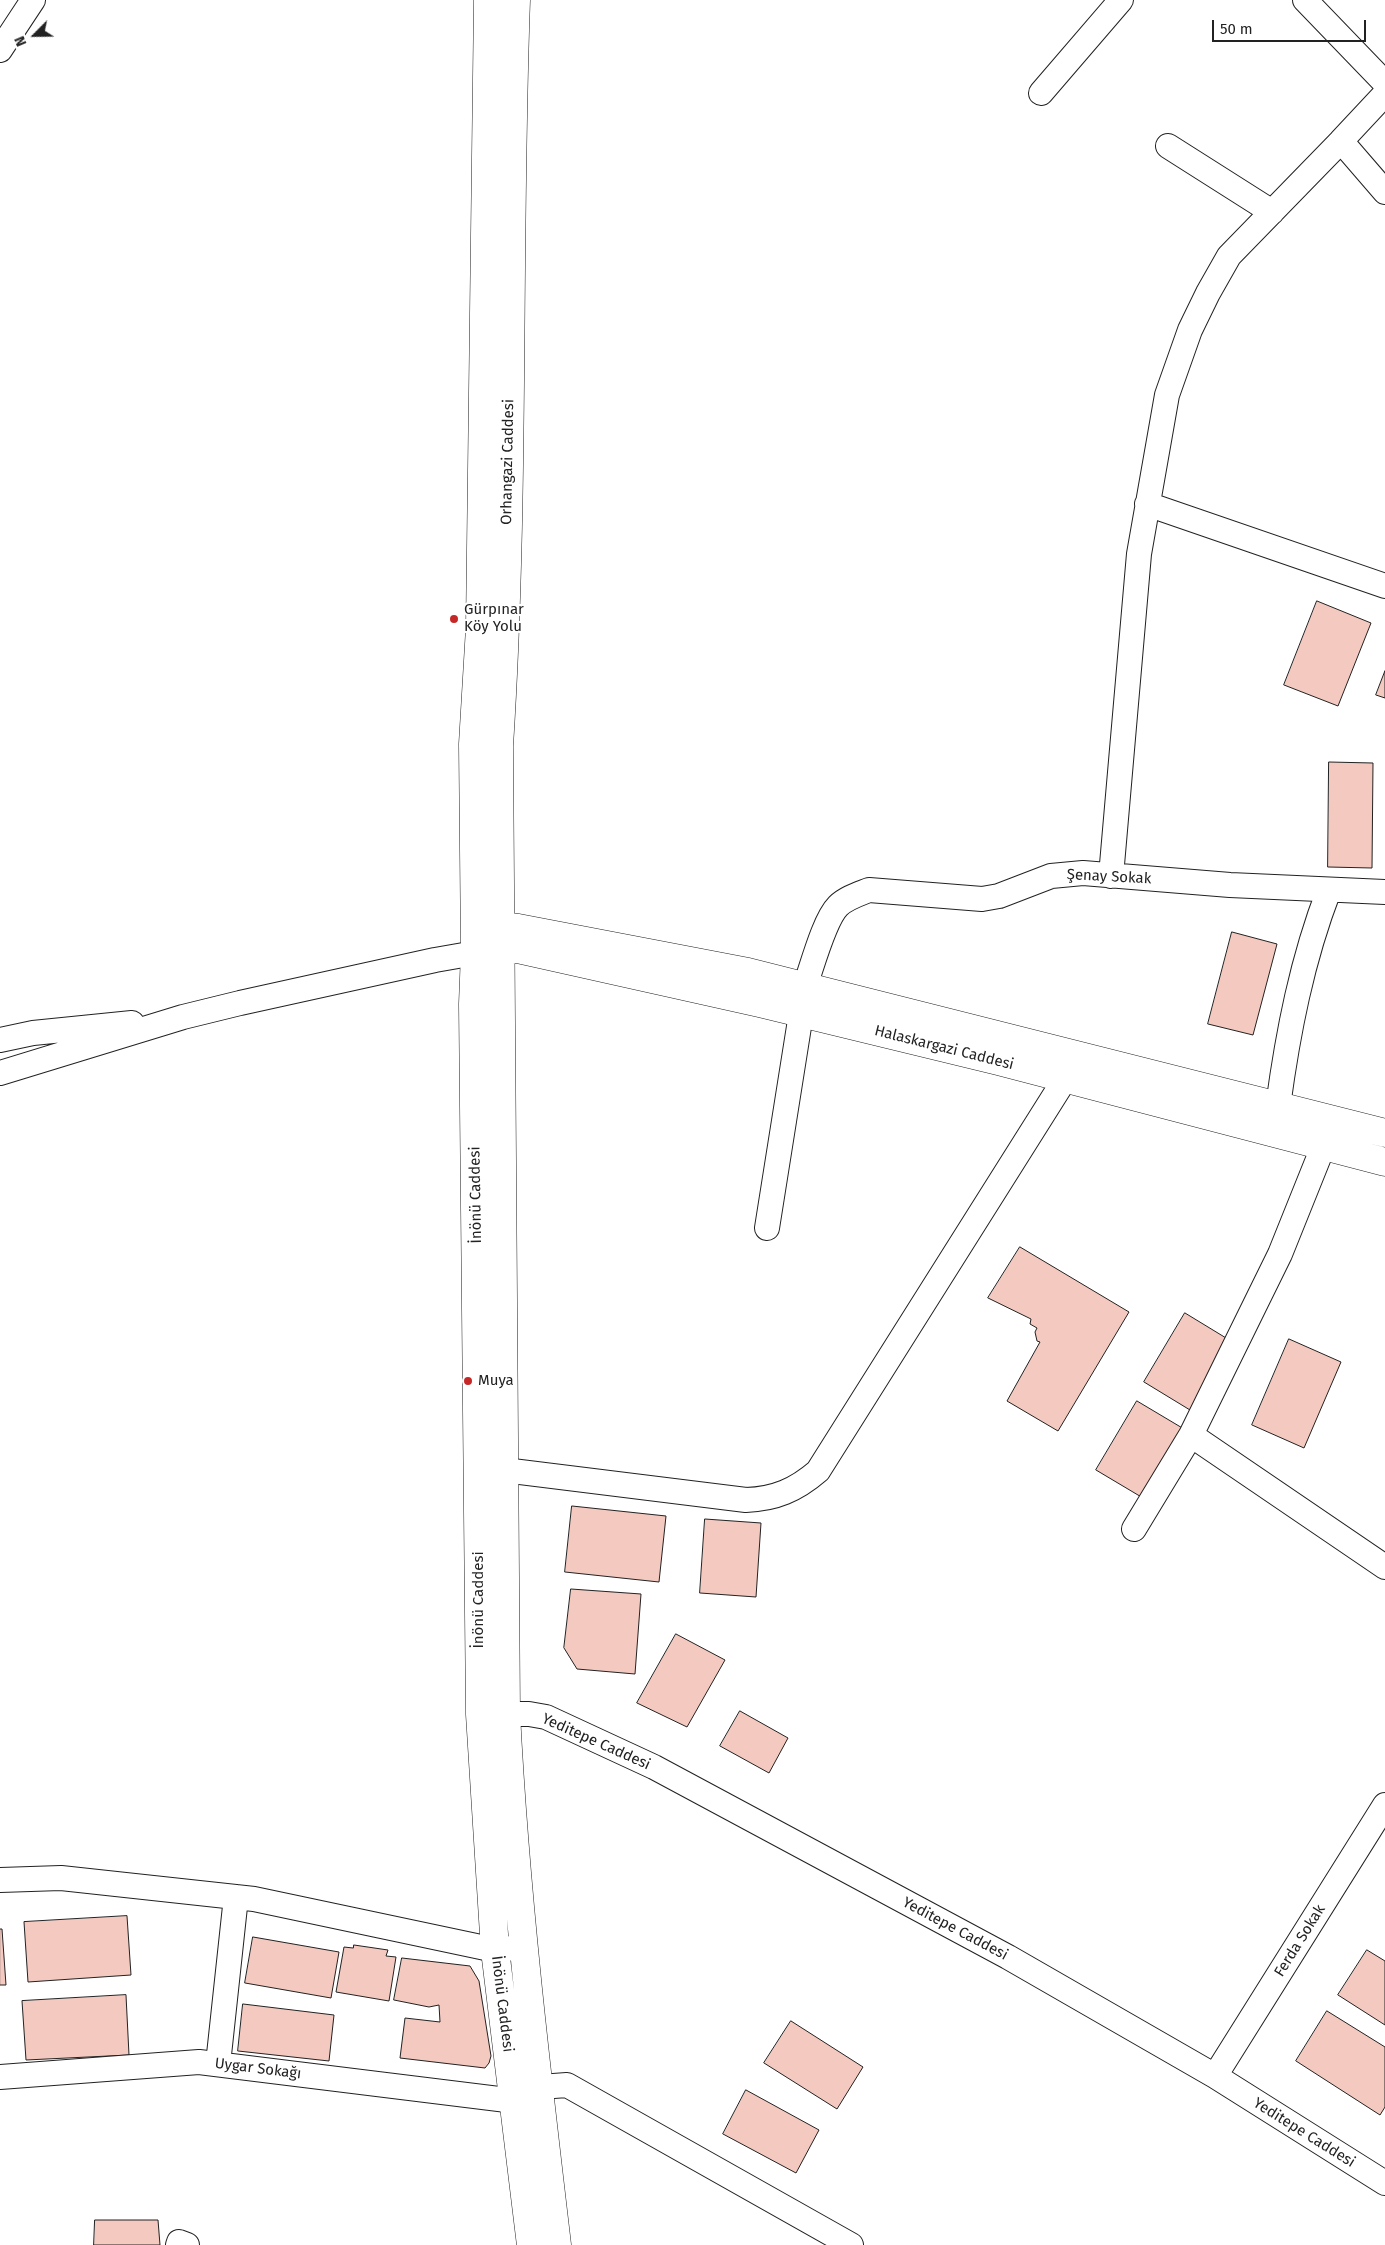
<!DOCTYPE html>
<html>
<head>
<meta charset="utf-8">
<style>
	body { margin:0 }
	#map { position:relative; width:1385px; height:2245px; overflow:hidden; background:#fff; font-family:"Fira Sans",sans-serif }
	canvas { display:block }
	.north { position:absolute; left:10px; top:10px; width:50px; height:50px; -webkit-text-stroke:4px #fff; paint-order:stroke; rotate:247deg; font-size:14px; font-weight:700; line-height:20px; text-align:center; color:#222 }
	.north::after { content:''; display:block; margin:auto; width:18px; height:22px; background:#222; clip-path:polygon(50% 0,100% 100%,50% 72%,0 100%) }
	.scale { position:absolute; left:1212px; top:20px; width:154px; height:22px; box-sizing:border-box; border:2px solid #222; border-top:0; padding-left:6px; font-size:15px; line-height:18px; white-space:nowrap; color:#222; -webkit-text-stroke:4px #fff; paint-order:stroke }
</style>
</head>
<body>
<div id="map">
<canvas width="1385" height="2245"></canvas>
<div class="north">N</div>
<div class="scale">50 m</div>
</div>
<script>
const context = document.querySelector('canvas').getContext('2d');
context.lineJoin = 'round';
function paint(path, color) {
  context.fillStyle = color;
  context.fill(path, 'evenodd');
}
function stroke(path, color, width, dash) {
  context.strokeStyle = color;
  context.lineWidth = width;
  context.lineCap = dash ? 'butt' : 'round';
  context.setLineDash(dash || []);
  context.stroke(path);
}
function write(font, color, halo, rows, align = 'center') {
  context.font = font + ' "Fira Sans",sans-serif';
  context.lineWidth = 4;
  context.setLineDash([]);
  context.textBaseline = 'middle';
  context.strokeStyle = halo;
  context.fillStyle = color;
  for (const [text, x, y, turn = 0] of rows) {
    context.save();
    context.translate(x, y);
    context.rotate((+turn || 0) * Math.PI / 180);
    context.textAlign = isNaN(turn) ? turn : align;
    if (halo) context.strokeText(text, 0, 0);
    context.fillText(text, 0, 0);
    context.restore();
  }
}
const building = new Path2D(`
	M1317,601L1371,623L1338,706L1284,685Z
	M1385,671V698L1376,695Z
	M1329,762L1373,763L1372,868L1328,867Z
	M1232,932L1277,944L1253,1035L1208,1024Z
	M1020,1247L1129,1312L1058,1431L1007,1401L1040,1342L1037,1341L1035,1332L1037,1328L1030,1324L1031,1319L988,1298Z
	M1185,1313L1231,1341L1190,1410L1144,1382Z
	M1289,1339L1341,1362L1304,1448L1252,1425Z
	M1137,1401L1184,1429L1143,1498L1096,1470Z
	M572,1506L666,1516L659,1582L565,1572Z
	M705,1519L761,1523L756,1597L700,1593Z
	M571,1589L641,1594L635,1674L577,1669L564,1648Z
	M676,1634L725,1660L687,1727L637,1703Z
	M740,1711L788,1738L769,1773L720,1746Z
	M127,1916L131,1975L28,1982L24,1922Z
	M0,1929H2L6,1985H0Z
	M253,1937L339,1952L331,1998L245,1983Z
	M354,1945L388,1950L386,1956L396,1957L389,2001L336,1992L344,1947L353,1948Z
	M1367,1950L1385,1961V2025L1338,1995Z
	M402,1958L470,1966L479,1981L491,2056L489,2063L485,2068L400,2058L405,2018L440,2022L439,2005L429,2007L394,2000Z
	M126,1995L129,2055L26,2060L22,2001Z
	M243,2004L334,2015L329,2061L238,2051Z
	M1327,2011L1385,2047V2107L1380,2115L1296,2061Z
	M791,2021L863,2067L837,2109L764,2063Z
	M746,2090L819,2130L796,2173L723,2134Z
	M95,2220H158L160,2245H94Z`);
paint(building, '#f3c9c0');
stroke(building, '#222', 1);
const minor = new Path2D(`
	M1305,0L1385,83
	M0,50L33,0
	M1041,93L1121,0
	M1385,94L1341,141L1385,192
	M1168,146L1272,212
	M1147,504L1385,586
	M1111,876L1139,554L1167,395L1190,330L1208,293L1229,256L1341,141
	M805,986C812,967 824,920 838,906C846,898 859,894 869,890L982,899L999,896L1051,876L1083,873L1230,885L1385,892
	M0,1040L33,1033L132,1023
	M0,1073L183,1017L240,1003L435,960L475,953
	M1278,1106C1288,1032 1302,960 1329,890
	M767,1228L801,1014
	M1191,1435L1385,1567
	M504,1470L746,1500C775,1499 796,1490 818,1471L1065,1079
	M1134,1529L1191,1435L1280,1254L1323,1147L1328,1129
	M506,1714H529L546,1717L654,1767L1008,1957L1215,2076L1385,2183
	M0,1880L61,1878L254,1899L495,1950L522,1947
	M218,2064L236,1897
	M1215,2076L1385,1805
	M0,2077L199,2062L515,2101
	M540,2087L567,2085L851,2245
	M178,2245L179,2242L187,2245`);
const major = new Path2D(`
	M488,0L480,628L473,744L475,953L473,1004L480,1714L495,1950L531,2245
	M516,0C507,249 515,498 499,746L506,1714C515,1891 536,2068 557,2245
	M481,924L518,928L748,972L1385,1133
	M481,952L518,949L760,1003L998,1061L1385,1162`);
stroke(minor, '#222', 26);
stroke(major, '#222', 29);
stroke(minor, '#fff', 24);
stroke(major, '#fff', 28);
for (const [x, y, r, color] of [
	[454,619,5,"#c62828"],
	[468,1381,5,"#c62828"]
]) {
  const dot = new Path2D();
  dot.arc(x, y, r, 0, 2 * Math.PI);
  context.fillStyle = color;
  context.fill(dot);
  stroke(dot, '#fff', 2);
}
write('15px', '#222', '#fff', [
	["Orhangazi Caddesi",508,462,-89],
	["Şenay Sokak",1109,877,3],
	["Halaskargazi Caddesi",944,1048,14],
	["İnönü Caddesi",476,1195,-91],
	["İnönü Caddesi",479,1600,-90],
	["Yeditepe Caddesi",596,1742,24],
	["Yeditepe Caddesi",955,1929,28],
	["Ferda Sokak",1300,1941,-58],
	["İnönü Caddesi",502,2004,83],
	["Uygar Sokağı",258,2069,7],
	["Yeditepe Caddesi",1304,2133,32]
]);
write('15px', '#222', '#fff', [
	["Gürpınar",464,610],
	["Köy Yolu",464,627],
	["Muya",478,1381]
], 'left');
</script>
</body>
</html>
